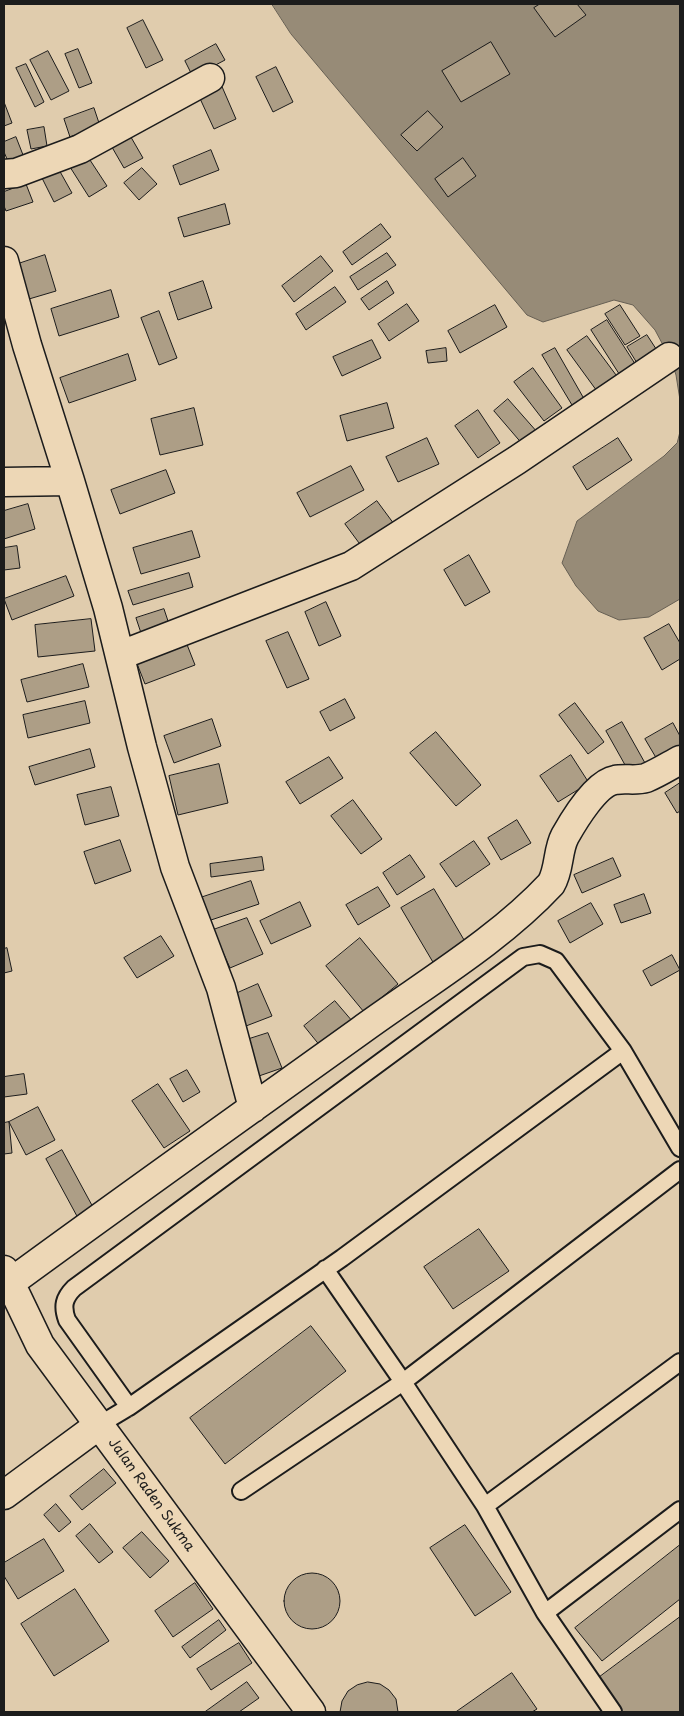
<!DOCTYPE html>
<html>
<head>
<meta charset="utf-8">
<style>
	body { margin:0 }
	#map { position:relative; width:684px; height:1716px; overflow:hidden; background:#e0ccad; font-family:"Playpen Sans",sans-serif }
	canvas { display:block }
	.frame { position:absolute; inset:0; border:5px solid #1c1c1c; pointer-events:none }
</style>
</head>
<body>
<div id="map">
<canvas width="684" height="1716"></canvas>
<div class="frame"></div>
</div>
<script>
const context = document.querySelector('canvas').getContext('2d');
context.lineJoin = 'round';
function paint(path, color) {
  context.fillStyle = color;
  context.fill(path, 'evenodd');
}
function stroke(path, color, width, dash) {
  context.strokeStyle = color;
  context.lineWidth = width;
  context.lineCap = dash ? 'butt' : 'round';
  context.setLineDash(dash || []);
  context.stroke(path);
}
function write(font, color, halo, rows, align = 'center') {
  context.font = font + ' "Playpen Sans",sans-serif';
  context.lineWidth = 5;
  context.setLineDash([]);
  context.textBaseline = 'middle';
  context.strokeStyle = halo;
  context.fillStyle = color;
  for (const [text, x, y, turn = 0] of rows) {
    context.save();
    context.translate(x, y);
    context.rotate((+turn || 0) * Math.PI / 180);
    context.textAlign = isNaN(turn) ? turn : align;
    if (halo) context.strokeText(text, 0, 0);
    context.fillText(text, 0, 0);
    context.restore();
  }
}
const water = new Path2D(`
	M272,4H680V400L676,375L671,360L655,330L633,305L614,300L543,322L527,315L291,34Z
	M680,432V599L649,617L619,620L598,611L576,586L562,563L577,521L664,456L677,443Z`);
paint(water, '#978b77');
stroke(water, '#665f53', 1);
const building = new Path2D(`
	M540,4H577L586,15L555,37L534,8Z
	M143,20L163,60L146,68L127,28Z
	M491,42L510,74L461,102L442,71Z
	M216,44L225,60L193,77L185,61Z
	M78,49L92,83L79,88L65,54Z
	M48,51L69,91L51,100L30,60Z
	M26,64L44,102L35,107L16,68Z
	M276,67L293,102L273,112L256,77Z
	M220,82L236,119L214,129L197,92Z
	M4,102L12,123L4,126Z
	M94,108L100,126L70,137L64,119Z
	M428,111L443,127L417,151L401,135Z
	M44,127L47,146L31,149L27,130Z
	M128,132L143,158L124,168L109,142Z
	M16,137L25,160L10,166L4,152V142Z
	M211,150L219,170L180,185L173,166Z
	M88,157L107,186L89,197L70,167Z
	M463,158L476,176L448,197L435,179Z
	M58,168L72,193L54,202L41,176Z
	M142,168L157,184L139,200L124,183Z
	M26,184L33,202L6,211L4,206V192Z
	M225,204L230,224L184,237L178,218Z
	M381,224L391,237L352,265L343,252Z
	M387,253L396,265L358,290L350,277Z
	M45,255L56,291L29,299L18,264Z
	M321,256L333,271L294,302L282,286Z
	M203,281L212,308L178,320L169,293Z
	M387,281L394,293L369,310L361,299Z
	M335,287L346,302L306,330L296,314Z
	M111,290L119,317L59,336L51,309Z
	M407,304L419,321L389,341L378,324Z
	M495,305L507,327L460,353L448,331Z
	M620,305L640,336L625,345L605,314Z
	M159,311L177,358L159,365L141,318Z
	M607,320L639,370L623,380L591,330Z
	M647,335L662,358L642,371L627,347Z
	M587,336L622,383L602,398L567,350Z
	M372,340L381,358L342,376L333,357Z
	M446,348L447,361L428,363L426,351Z
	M555,348L587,404L575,410L542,355Z
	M128,354L136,380L69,403L60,378Z
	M533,368L562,408L544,421L514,382Z
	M508,399L538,433L524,446L494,411Z
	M387,403L394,428L347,441L340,416Z
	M194,408L203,445L160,455L151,419Z
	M478,410L500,443L478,458L455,426Z
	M427,438L439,464L398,482L386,457Z
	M618,438L632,460L587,490L573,467Z
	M351,466L364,490L310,517L297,493Z
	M166,470L175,493L120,514L111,490Z
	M377,501L394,524L362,547L345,524Z
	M28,504L35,529L4,539V511Z
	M192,531L200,557L141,574L133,548Z
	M17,546L20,568L4,570V548Z
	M469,555L490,592L465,606L444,570Z
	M189,573L193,587L133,605L128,591Z
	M66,576L74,596L12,620L4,599Z
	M326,602L341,636L319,646L305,612Z
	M164,609L170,627L142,636L136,618Z
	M91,619L95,651L38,657L35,625Z
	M669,624L680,643V659L662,670L644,638Z
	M288,632L309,679L287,688L266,641Z
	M186,642L195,665L145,684L136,661Z
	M83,664L89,687L27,702L21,680Z
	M345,699L355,718L330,731L320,712Z
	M85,701L90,723L28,738L23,715Z
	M575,703L604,742L588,754L559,715Z
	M212,719L221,746L174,763L164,736Z
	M622,722L645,763L629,772L606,731Z
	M673,723L680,736V749L658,761L645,739Z
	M436,732L481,785L456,806L410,753Z
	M90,749L95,767L35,785L29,767Z
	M571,755L589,783L558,802L540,776Z
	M329,757L343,778L300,804L286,782Z
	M219,764L228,803L178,815L169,776Z
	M680,783V811L677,813L665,793Z
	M111,787L119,816L85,825L77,795Z
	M353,800L382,839L361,854L331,816Z
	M517,820L531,843L501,860L488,838Z
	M120,840L131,871L95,884L84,852Z
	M474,841L490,864L456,887L440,864Z
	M410,855L425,877L397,895L383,873Z
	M262,857L264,870L211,877L210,864Z
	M613,858L621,876L582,893L574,875Z
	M251,881L259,904L208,921L200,898Z
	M378,887L390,906L358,925L346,905Z
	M434,889L470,950L437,969L401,908Z
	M644,894L651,913L621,923L614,905Z
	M300,902L311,926L271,944L260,921Z
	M591,903L603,924L570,943L558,921Z
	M247,918L263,954L230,968L213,930Z
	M161,936L174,956L137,978L124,958Z
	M360,938L398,984L364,1012L326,966Z
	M7,948L12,971L4,973V949Z
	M672,955L680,970L651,986L643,971Z
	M258,984L272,1016L246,1026L233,995Z
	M335,1001L353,1022L321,1047L304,1026Z
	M268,1033L282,1068L256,1077L243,1041Z
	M187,1070L200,1092L183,1102L170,1079Z
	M24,1074L27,1094L4,1097V1077Z
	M158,1084L190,1131L164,1148L132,1101Z
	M38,1107L55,1140L26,1155L9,1122Z
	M9,1122L12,1153L4,1154V1123Z
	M62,1150L94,1209L78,1218L46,1159Z
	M479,1229L509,1271L453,1309L424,1267Z
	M311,1326L346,1371L225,1464L190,1418Z
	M104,1469L116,1483L82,1510L70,1496Z
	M56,1504L71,1522L59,1532L44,1515Z
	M90,1524L113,1552L99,1563L76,1536Z
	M465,1525L511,1592L475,1616L430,1548Z
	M142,1532L169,1561L150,1578L123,1548Z
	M44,1539L64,1571L18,1599L4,1576V1563Z
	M680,1545V1599L602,1661L575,1628Z
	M284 1601a28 28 0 1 1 56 0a28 28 0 1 1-56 0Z
	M195,1583L213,1609L173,1637L155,1611Z
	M75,1589L109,1641L54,1676L21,1624Z
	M680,1617V1712H622L597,1679Z
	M219,1620L226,1630L190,1658L182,1647Z
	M239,1643L252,1663L211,1690L197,1669Z
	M512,1673L537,1709L532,1712H456Z
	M247,1682L259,1698L239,1712H205Z
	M368,1682L380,1684L389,1690L396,1699L398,1712H340L342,1701L348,1691L357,1685Z`);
paint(building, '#ad9e86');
stroke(building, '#1c1c1c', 1);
const service = new Path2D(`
	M623,1051L680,1148
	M325,1269L403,1382L680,1170
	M99,1425L129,1407L342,1258L623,1051L556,961L540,954L523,957L74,1288C64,1298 62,1306 67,1320L129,1407
	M241,1491L403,1382L485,1506L545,1613L680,1510
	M485,1506L680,1362
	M545,1613L613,1712`);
const minor = new Path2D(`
	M4,174L16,173L80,149L210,78
	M4,261L27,345L70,481
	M4,482L70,481L108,608L142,747L175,867L221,988L253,1108
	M121,655L351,566L517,460L669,357
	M4,1270L40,1345L311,1712
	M10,1283C126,1198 243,1115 360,1031C423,985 498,941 551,884C560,869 557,851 565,836C574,820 596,783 615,780C625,778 636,781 646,778C658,773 669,766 680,760
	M4,1495L99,1425`);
stroke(service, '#1c1c1c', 20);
stroke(minor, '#1c1c1c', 31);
stroke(service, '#edd7b6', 16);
stroke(minor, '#edd7b6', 28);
write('14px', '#1c1c1c', '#edd7b6', [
	["Jalan Raden Sukma",151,1495,54]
]);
</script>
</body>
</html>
